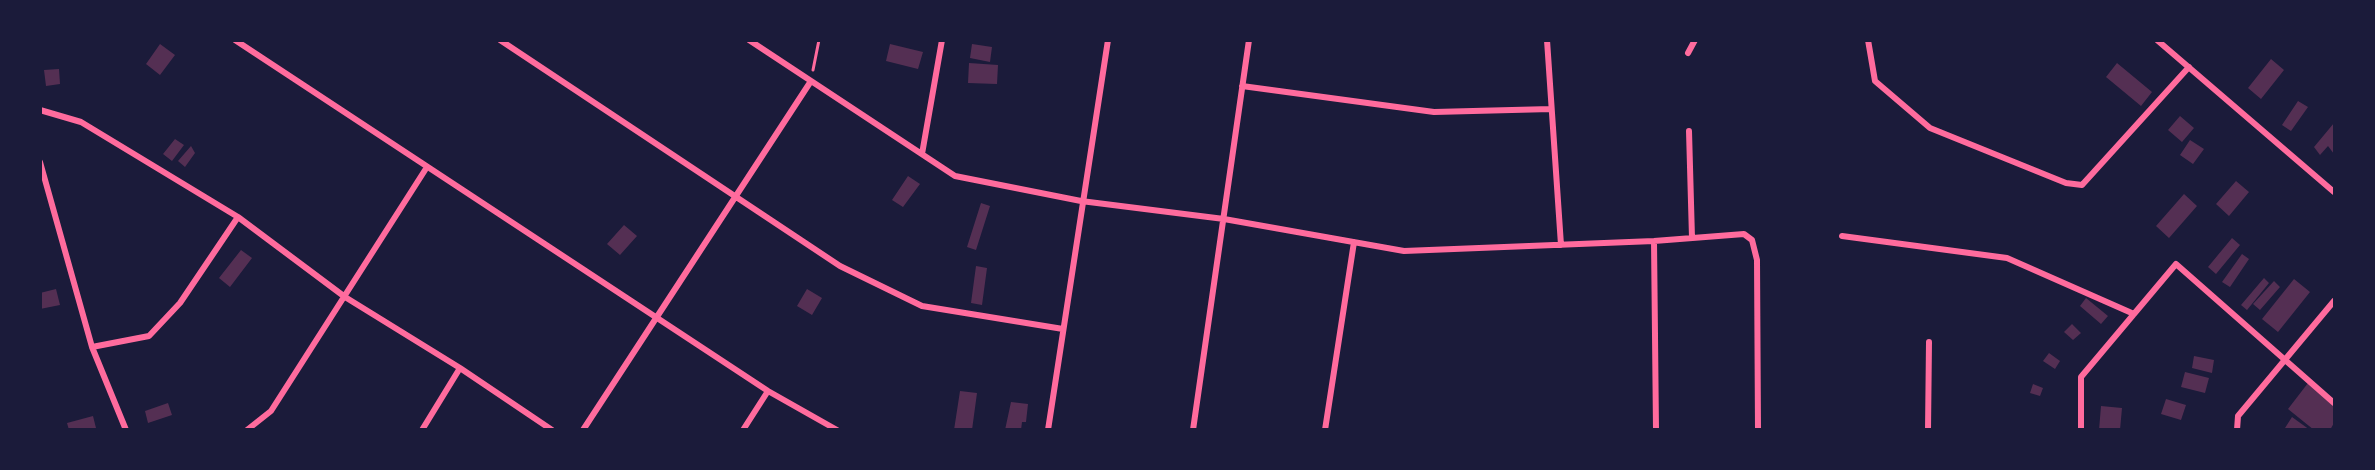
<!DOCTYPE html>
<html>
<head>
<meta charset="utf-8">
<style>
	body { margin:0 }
	#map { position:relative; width:2375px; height:470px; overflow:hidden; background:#1b1b3a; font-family:"Sofia Sans Condensed",sans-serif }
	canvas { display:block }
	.frame { position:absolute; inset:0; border:42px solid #1b1b3a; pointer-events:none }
</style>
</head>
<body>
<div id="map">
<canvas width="2375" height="470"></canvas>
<div class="frame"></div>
</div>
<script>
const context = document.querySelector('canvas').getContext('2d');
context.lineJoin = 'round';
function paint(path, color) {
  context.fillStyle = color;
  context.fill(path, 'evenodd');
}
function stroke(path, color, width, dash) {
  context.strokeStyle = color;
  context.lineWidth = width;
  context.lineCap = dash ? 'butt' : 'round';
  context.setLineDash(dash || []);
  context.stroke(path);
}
paint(new Path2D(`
	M160,44L175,55L160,75L146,64Z
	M890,44L923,52L918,69L886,61Z
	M972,44L992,47L990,62L970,58Z
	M2271,59L2284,70L2261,99L2248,88Z
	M969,63L998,65L997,84L968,83Z
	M2117,63L2152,92L2141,106L2106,77Z
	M59,69L60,84L46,86L44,70Z
	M2298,101L2308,107L2291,131L2282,125Z
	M2180,116L2194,128L2182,142L2168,130Z
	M2334,123V154L2328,146L2320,155L2314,147Z
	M175,139L184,145L172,161L163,154Z
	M2190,140L2204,149L2193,164L2180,155Z
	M191,146L195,153L185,167L178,161Z
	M908,176L920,184L903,207L892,200Z
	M2236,181L2249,192L2229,216L2216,204Z
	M2184,194L2197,206L2169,238L2156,226Z
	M981,203L990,206L976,250L967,247Z
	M624,225L637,236L620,255L607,244Z
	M2232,238L2240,245L2216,274L2208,267Z
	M241,250L252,258L230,287L219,278Z
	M2242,254L2249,259L2230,287L2222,282Z
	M976,266L987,268L982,305L971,303Z
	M2264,278L2269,283L2247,310L2241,305Z
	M2294,279L2310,292L2278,332L2262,319Z
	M2274,281L2280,287L2260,310L2253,304Z
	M56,289L60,305L40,309V293Z
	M807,289L822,298L812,315L797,306Z
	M2086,298L2108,316L2101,324L2080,306Z
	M2072,324L2081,333L2073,340L2064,332Z
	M2049,353L2060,361L2055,369L2043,361Z
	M2194,356L2214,360L2212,373L2192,368Z
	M2185,372L2209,378L2205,393L2181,387Z
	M2308,383L2334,404V423L2330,430H2314L2288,409Z
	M2033,384L2043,388L2040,396L2030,393Z
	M960,391L977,393L972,430H954Z
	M2166,399L2186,405L2181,420L2161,414Z
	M1011,402L1028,404L1026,422H1022L1021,430H1005Z
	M168,403L172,415L148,423L145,411Z
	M2101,406L2122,408L2120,430H2099Z
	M93,416L96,428L69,430L67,423Z
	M2292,417L2310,430L2285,428Z`), '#542f53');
stroke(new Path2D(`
	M813,70L819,40`), '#ff6b9d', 3);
stroke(new Path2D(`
	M235,40L768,391L837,430
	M500,40L840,266L922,306L1063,329
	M749,40L955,176L1081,201L1224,219L1404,251L1654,241L1744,234L1752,240L1757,260L1758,430
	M1547,40L1561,245
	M1868,40L1875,81L1930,128L2066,183L2082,185L2189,67
	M2157,40L2334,192
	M1688,53L1695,40
	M1242,86L1434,112L1551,109
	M40,110L81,122L238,217L345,297L460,368L552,430
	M1689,131L1692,238
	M922,154L942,40
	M40,162L92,347L126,430
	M1842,236L2007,258L2134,314
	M1654,241L1656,430
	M92,347L149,336L180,303L238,217
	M247,430L271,411L427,167
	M422,430L460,368
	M583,430L811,81
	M743,430L768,391
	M1048,430L1108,40
	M1193,430L1249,40
	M1325,430L1354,242
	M1928,430L1929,342
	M2081,430V377L2176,264L2334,403
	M2237,430L2238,416L2334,301`), '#ff6b9d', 6);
</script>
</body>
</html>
